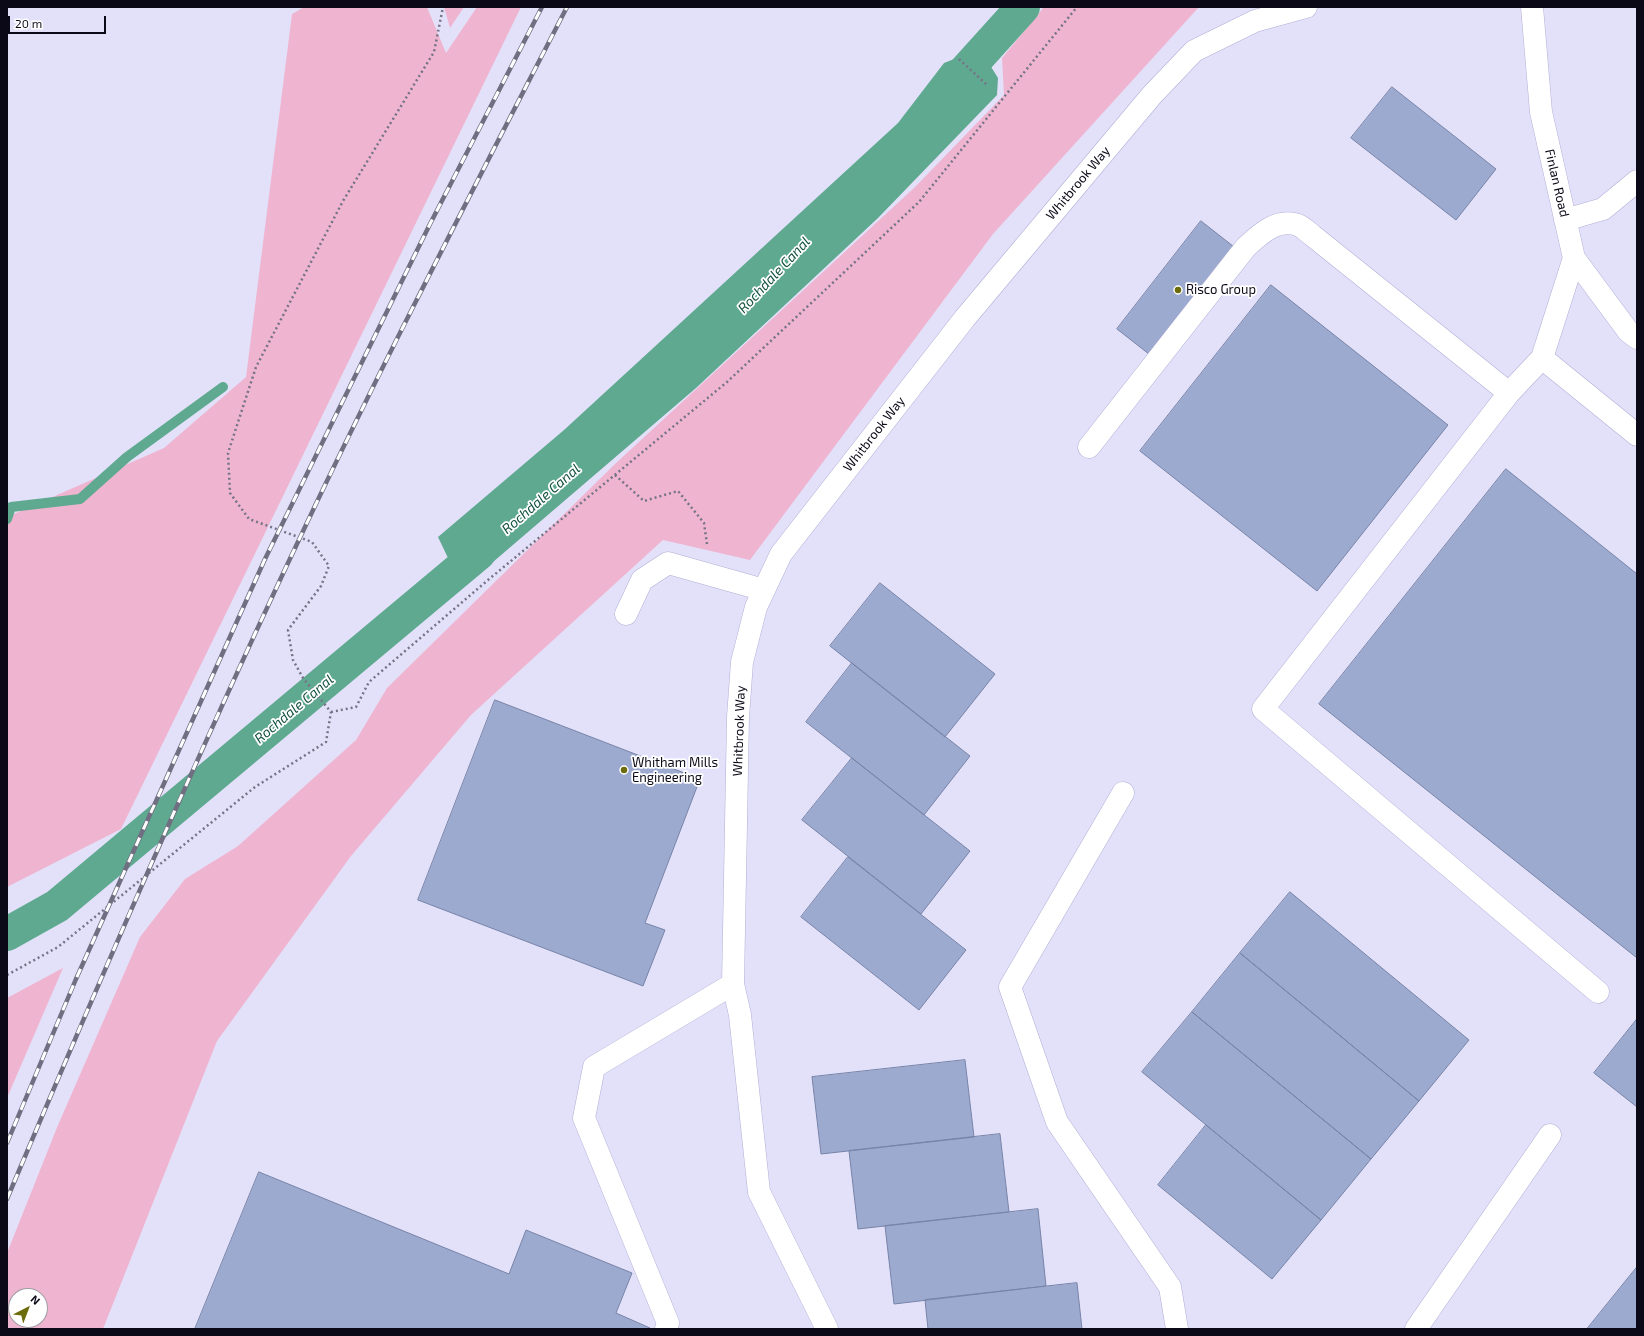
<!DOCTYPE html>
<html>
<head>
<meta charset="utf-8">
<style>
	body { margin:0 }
	#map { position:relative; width:1644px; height:1336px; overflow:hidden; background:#e3e1fa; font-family:"Exo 2",sans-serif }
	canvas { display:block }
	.frame { position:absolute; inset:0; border:8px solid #0b0917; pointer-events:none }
	.north { position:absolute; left:8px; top:1288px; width:40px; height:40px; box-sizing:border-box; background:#fff; border:1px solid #9d9da2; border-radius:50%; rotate:42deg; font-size:11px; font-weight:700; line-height:16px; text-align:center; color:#0b0917 }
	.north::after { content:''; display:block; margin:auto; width:14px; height:18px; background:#6d6c0c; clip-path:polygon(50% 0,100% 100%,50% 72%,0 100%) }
	.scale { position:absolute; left:8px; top:16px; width:98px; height:18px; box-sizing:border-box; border:2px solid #0b0917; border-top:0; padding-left:5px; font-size:12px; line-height:14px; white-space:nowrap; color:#0b0917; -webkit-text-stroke:3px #fff; paint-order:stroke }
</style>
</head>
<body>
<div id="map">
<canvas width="1644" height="1336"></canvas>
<div class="frame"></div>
<div class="north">N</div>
<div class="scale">20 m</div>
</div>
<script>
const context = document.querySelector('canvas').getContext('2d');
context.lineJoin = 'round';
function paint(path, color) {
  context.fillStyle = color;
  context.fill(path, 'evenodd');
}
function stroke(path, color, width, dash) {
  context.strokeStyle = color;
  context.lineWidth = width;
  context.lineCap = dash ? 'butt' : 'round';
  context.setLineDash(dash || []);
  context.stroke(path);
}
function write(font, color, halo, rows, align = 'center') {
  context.font = font + ' "Exo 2",sans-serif';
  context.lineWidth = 3.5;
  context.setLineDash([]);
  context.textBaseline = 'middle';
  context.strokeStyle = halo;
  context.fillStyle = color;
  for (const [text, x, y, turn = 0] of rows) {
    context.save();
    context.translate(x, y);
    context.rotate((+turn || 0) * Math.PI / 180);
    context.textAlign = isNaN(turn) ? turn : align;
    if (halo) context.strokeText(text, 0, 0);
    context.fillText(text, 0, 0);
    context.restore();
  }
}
paint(new Path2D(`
	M304,7H427L446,53L477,7H521L121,829L7,887V517L164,448L246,377L292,14Z
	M444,7H464L450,28Z
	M1044,7H1199L993,234L750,560L663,540L471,715L351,856L217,1041L103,1329H7V1253L58,1125L140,937L185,879L238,846L356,740L387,688L615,464L915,187L1004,95L1002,58ZM16,1296H40V1320H16Z
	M63,968L7,1098V998Z`), '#efb5d0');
paint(new Path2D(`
	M980,49L998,78L997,95L878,218L696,388L479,574L448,588L435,576L449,560L438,537L564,430L898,123L944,63Z`), '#5fa990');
stroke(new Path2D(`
	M7,519L11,507L80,499L127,457L223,387`), '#5fa990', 10);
stroke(new Path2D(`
	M950,88L1023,7
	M7,934L57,906L479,553`), '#5fa990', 34);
const building = new Path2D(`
	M1392,87L1496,169L1456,220L1351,138Z
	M1201,221L1238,250L1154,358L1117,329Z
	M1271,285L1448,425L1317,591L1140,451Z
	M1506,469L1637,574V958L1319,704Z
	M880,583L995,674L945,737L830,646Z
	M852,663L970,756L924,815L806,722Z
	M495,700L700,779L645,923L665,930L643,986L418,900Z
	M852,758L970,851L921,914L802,820Z
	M848,857L966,950L919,1010L801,917Z
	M1290,892L1469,1040L1419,1101L1240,953Z
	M1240,953L1419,1101L1371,1159L1192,1012Z
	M1192,1012L1371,1159L1321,1220L1142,1072Z
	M1637,1019V1107L1594,1073Z
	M965,1060L974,1137L821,1154L812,1077Z
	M1206,1125L1321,1220L1272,1279L1158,1185Z
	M1000,1134L1009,1212L858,1229L849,1151Z
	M259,1172L509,1274L526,1230L632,1273L616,1313L650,1328V1329H195Z
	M1038,1209L1046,1286L894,1304L885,1226Z
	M1637,1267V1329H1587Z
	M1077,1283L1082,1329H928L925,1300Z`);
paint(building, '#9daacf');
stroke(building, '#7783a7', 1);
const minor = new Path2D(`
	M1532,7L1541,112L1574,258L1628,331L1637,338
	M1565,220L1603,209L1637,181
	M1574,258L1542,358L1509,393L1263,709L1598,992
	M1542,358L1637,435
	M1089,447L1246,247C1260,234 1277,218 1298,225C1303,227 1309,233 1313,236L1509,393
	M626,614L642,580L668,563L764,590
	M1123,793L1010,987L1057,1122L1170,1287L1177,1329
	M666,1329L668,1323L584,1118L594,1067L733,984
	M827,1329L759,1192L740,1015L733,984L738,717L742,662L756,607L781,554L965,318L1152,95L1194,51L1255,21L1306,7
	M1416,1329L1550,1135`);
stroke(minor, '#b1aed5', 23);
stroke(new Path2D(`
	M959,59L987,85
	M615,475L644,501L678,491L704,523L707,544
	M331,712L356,707L369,682L488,580L727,382L919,202L1077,7
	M7,975L58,947L255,787L326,742L331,712L303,678L293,660L288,630L321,586L329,566L312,542L249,519L230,493L228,453L256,367L343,201L434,52L443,7`), '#757386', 2.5, [2, 3]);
stroke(minor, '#fff', 22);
const rail = new Path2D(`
	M7,1143L76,979L265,559L430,224L542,7
	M7,1199C102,974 200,748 305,527C388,352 478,180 567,7`);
stroke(rail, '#706e81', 4.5);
stroke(rail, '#fff', 3, [9]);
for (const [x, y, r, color] of [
	[1178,290,4,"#6d6c0c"],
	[624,770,4,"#6d6c0c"]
]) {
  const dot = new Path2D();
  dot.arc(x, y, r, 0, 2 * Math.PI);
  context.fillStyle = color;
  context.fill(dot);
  stroke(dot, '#fff', 1.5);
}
write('13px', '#0b0917', '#fff', [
	["Whitbrook Way",1078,183,-50],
	["Finlan Road",1557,183,77],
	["Whitbrook Way",874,434,-52],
	["Whitbrook Way",739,731,-88]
]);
write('13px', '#0b0917', '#fff', [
	["Risco Group",1186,290],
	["Whitham Mills",632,763],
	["Engineering",632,778]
], 'left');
write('italic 14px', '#155240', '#fff', [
	["Rochdale Canal",774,275,-47],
	["Rochdale Canal",541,499,-41],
	["Rochdale Canal",294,709,-40]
]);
</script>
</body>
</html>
